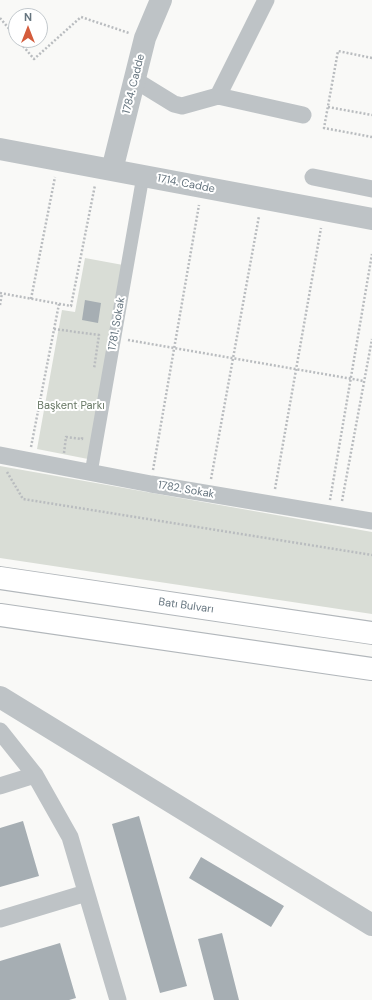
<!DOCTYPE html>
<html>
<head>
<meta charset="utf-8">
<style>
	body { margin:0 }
	#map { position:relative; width:372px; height:1000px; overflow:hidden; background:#f9f9f7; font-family:"DM Sans",sans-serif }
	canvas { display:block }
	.north { position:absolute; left:8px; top:8px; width:40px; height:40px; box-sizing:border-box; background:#fff; border:1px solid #c2c8cc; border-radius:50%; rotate:0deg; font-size:11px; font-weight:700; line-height:16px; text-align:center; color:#66757f }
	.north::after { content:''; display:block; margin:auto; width:14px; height:18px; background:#d45c3c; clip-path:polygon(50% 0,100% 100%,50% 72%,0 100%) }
</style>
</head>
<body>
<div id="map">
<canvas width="372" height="1000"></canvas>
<div class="north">N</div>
</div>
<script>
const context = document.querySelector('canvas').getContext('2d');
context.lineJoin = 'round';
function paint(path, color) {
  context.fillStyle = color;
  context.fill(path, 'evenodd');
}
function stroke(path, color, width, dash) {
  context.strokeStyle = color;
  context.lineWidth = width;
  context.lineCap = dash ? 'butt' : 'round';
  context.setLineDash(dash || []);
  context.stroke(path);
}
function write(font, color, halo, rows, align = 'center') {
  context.font = font + ' "DM Sans",sans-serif';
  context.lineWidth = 4;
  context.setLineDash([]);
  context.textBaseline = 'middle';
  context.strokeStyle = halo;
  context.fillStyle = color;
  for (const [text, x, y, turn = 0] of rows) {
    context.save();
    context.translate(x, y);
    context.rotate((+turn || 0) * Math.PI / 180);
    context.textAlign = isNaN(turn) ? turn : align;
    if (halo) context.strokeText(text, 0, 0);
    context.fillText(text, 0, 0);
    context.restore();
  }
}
paint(new Path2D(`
	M85,258L123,265L88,459L37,449L62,310L75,312Z
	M0,466L372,532V614L0,558Z`), '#d9ddd6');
paint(new Path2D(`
	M85,300L101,303L98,323L82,320Z
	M139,816L187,986L160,993L112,824Z
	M23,821L39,876L0,887V828Z
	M201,857L284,906L271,927L189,878Z
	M222,933L239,1000H214L198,939Z
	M60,943L76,998L69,1000H0V961Z`), '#a6aeb3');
const primary = new Path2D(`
	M0,578L372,633
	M0,615L372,669`);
stroke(primary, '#b2b7bb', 24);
stroke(new Path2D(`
	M0,18L16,37
	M18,40L34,59L81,17L129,33
	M372,58L338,51L324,128L372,137
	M328,107L372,115
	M0,293L71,306L95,185
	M31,299L55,177
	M0,305L2,293
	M54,329L99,335L94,369
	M128,340L364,381
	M31,447L59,304
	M64,453L66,437L82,439V437
	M153,470L199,205
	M7,472L23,499L372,555
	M211,479L259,216
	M275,489L321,228
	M330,500L372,254
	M342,501L372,339`), '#b9bcbf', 2.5, [2, 2]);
stroke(new Path2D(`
	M91,473L143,176`), '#bec3c6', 13);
stroke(new Path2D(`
	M135,80L174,104L182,106L218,96L303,115
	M218,96L266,0
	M313,177L372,189
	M0,455L151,484L372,521
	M0,731L35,775L70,837L118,1000
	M0,786L35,775
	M0,919L86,893`), '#bec3c6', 17);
stroke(new Path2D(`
	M0,149L372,219
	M112,170L145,38L161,0
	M0,697L372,925`), '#bec3c6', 22);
stroke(primary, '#fff', 22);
write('11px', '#66757f', '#fff', [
	["1784. Cadde",134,84,-76],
	["1714. Cadde",186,184,11],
	["1781. Sokak",117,324,-80],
	["1782. Sokak",186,490,10],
	["Batı Bulvarı",186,606,8]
]);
write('11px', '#687865', '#fff', [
	["Başkent Parkı",71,406]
]);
</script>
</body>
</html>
